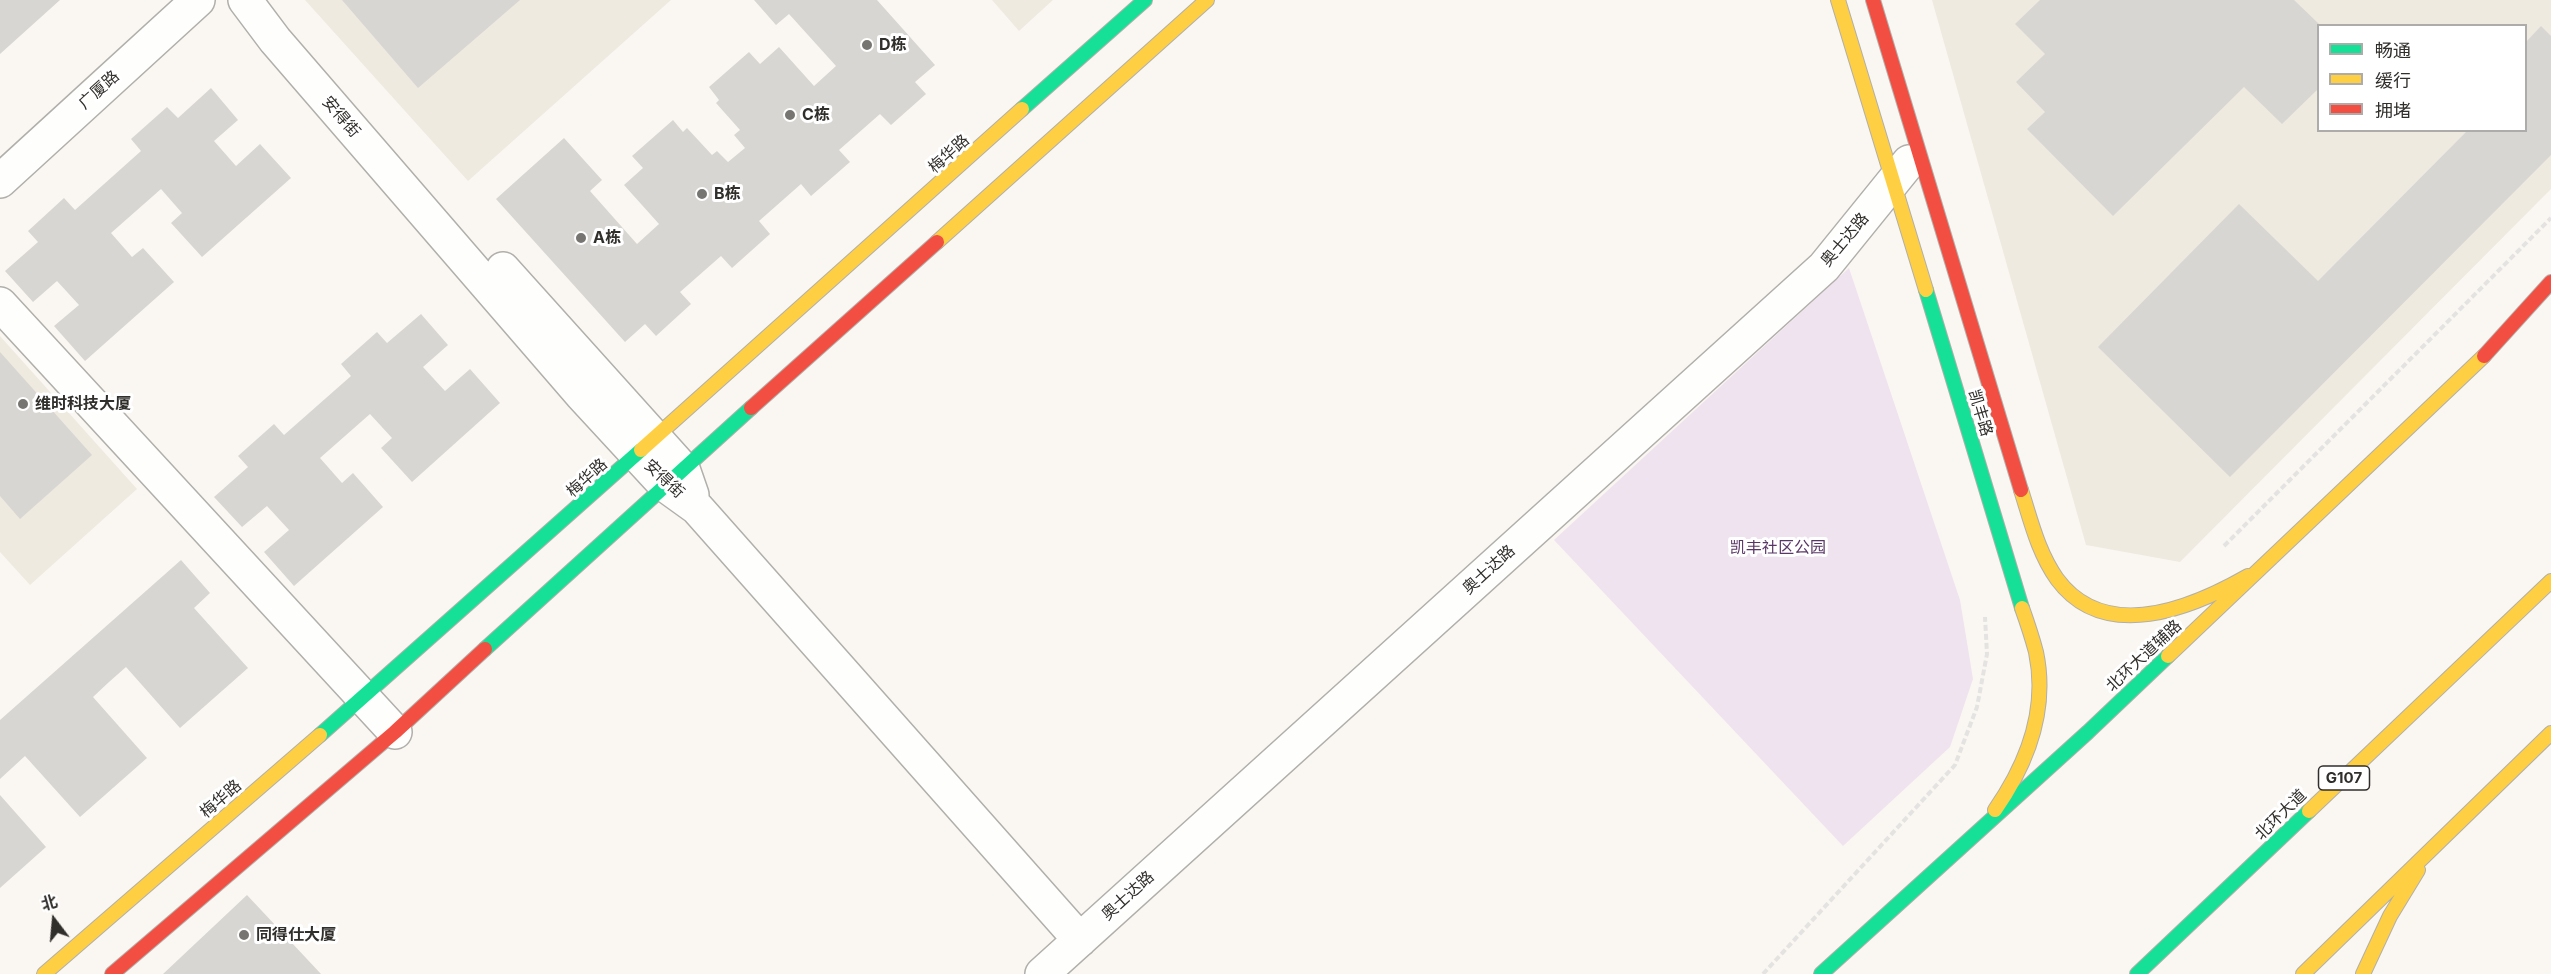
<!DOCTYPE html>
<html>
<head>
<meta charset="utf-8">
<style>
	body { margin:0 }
	#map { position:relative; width:2551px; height:974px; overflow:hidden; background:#faf7f2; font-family:Inter,"Noto Sans SC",sans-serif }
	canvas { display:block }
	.legend { position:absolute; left:2317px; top:24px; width:210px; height:108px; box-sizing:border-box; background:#fff; border:2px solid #adacab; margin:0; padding:8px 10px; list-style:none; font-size:18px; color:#312f2c }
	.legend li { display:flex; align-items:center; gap:12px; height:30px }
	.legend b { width:30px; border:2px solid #adacab }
	.north { position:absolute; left:24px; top:890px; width:60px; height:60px; -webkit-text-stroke:4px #fff; paint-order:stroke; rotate:344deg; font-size:16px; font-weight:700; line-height:24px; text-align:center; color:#312f2c }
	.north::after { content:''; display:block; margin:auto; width:21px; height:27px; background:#312f2c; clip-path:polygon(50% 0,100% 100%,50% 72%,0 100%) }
</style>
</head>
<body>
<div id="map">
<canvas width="2551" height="974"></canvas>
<ul class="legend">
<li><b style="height:8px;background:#16e098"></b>畅通</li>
<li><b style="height:8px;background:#ffcf43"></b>缓行</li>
<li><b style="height:8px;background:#f24e42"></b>拥堵</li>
</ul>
<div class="north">北</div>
</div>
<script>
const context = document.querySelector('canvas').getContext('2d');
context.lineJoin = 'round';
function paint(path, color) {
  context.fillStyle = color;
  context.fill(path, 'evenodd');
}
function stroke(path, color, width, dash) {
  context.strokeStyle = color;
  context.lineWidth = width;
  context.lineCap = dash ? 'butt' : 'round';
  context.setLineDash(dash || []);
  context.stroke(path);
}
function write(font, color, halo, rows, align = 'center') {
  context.font = font + ' Inter,"Noto Sans SC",sans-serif';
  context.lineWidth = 6;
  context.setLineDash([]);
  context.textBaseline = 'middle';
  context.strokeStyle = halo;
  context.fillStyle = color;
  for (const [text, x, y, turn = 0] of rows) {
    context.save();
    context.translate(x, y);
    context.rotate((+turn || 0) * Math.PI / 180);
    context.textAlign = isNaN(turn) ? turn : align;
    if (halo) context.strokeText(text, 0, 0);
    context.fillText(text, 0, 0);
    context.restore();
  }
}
paint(new Path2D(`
	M305,0H671L468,181Z
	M992,0H1053L1019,31Z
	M1932,0H2551V189L2180,562L2086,545ZM2318,26H2526V130H2318Z
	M0,336L137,489L30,585L0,552Z`), '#efeadf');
paint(new Path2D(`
	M1849,268L1960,600L1973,679L1950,747L1843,846L1554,540Z`), '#eee3ef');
paint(new Path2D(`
	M0,0H60L0,54Z
	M342,0H520L418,88Z
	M754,0H877L935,65L915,82L926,94L891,125L880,114L839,150L850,162L811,196L801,184L759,221L770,234L732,268L721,256L680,292L691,304L656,336L645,324L625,342L496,199L564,138L602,180L590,191L637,244L659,224L624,185L643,168L632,156L673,120L683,132L687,128L712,155L717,151L728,162L745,148L734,135L740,130L716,103L719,100L709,87L749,52L760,64L779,47L814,86L836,66L789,14L776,25Z
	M2040,0H2294L2319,24L2318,89L2282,124L2244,87L2113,216L2027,129L2045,112L2016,82L2045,54L2015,24Z
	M2541,26L2551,36V155L2230,477L2098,347L2239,204L2318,281L2468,130H2526V42Z
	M211,88L238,120L214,141L236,166L260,144L291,178L202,257L171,223L182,213L161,189L111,233L132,257L143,248L174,282L85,361L54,326L79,305L57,281L33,302L5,271L38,242L28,231L64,198L75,210L141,151L131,139L167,107L178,118Z
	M421,314L448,345L423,367L445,391L470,369L500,403L412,482L381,448L392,438L370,414L320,458L342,483L353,473L383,507L294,586L264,552L289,530L267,506L242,527L214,497L248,467L238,456L274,424L284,435L351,376L341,364L377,332L387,343Z
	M0,352L92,455L20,519L0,496Z
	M181,560L210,593L194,608L248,668L180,728L126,667L109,682L93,697L147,758L80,817L25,756L0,779V720Z
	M0,795L46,847L0,888Z
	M247,895L321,974H163Z`), '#d8d6d2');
const street = new Path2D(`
	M245,0L275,40L581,394L665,485L697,508L1080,940
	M0,181L198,0
	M503,269L683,469L692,495
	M0,304L395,732
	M1042,974L1824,267L1909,162`);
const fast = new Path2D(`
	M1022,109L1145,0
	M1926,290L2022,608
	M485,649L751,408
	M320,735L641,450
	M1821,974L2088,732L2168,656
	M2137,974L2309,811`);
const slow = new Path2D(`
	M1838,0L1926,290
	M937,242L1207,0
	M641,450L1022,109
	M2021,490C2031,521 2038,552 2057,579C2105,644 2192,608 2248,576
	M2168,656L2484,356
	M1995,810C2027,764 2048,709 2036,652C2032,637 2027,622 2022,608
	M2309,811L2551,581
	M44,974L320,735
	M2303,974L2551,733
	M2363,974L2390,916L2418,870`);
const jam = new Path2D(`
	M1873,0L2021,490
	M2484,356L2551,282
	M751,408L937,242
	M112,974L395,732L485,649`);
stroke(street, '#b1afab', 36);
stroke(fast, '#b1afab', 16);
stroke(slow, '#b1afab', 16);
stroke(jam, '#b1afab', 16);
stroke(new Path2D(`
	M2224,546L2551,218
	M1763,974L1955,765L1977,707L1987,654L1985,617`), '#e4e3e1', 4, [6, 3]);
stroke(street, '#fefefd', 33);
stroke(fast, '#16e098', 14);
stroke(slow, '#ffcf43', 14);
stroke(jam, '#f24e42', 14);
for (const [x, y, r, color] of [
	[867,45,6,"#777571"],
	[790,115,6,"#777571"],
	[702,194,6,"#777571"],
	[581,238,6,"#777571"],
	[23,404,6,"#777571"],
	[244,935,6,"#777571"]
]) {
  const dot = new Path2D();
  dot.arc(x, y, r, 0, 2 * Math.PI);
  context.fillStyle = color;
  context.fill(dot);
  stroke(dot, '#fff', 2);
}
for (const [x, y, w] of [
	[2344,778,51]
]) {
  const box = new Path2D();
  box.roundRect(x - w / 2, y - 12, w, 24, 4.5);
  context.fillStyle = '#fff';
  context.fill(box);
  stroke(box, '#312f2c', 1.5);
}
write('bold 15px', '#312f2c', null, [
	["G107",2344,778]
]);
write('bold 16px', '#312f2c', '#fff', [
	["D栋",879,45],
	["C栋",802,115],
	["B栋",714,194],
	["A栋",593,238],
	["维时科技大厦",35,404],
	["同得仕大厦",256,935]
], 'left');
write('16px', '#312f2c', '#fff', [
	["广厦路",99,90,-42],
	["安得街",341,117,49],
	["梅华路",949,154,-42],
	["奥士达路",1845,240,-50],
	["凯丰路",1980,413,73],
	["梅华路",587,478,-42],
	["安得街",664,479,43],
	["奥士达路",1489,570,-42],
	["北环大道辅路",2144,656,-43],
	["梅华路",221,799,-41],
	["北环大道",2281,815,-44],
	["奥士达路",1128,896,-42]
]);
write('16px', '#593666', '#fff', [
	["凯丰社区公园",1778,548]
]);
</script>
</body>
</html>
